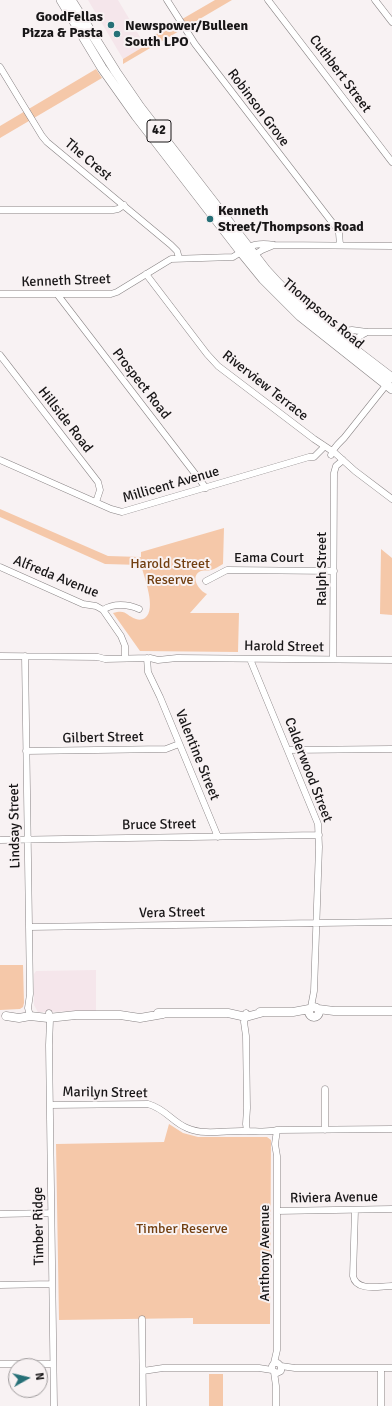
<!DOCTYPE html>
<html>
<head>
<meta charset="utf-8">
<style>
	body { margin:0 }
	#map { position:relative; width:392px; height:1406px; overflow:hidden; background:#f8f2f3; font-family:Signika,sans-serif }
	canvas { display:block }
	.north { position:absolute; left:8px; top:1358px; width:40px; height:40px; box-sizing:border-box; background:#f8f2f3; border:1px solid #9e9a9b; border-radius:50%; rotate:82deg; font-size:11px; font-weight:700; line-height:16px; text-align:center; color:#181617 }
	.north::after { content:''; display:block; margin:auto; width:14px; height:18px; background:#267077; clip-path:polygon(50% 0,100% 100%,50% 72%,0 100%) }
</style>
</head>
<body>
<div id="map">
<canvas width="392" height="1406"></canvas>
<div class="north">N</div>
</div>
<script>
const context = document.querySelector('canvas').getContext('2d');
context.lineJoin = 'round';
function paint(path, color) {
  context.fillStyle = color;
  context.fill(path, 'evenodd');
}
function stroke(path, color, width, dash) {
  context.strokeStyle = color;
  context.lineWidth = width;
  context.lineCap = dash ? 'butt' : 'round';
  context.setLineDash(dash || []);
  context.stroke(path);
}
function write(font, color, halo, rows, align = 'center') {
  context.font = font + ' Signika,sans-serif';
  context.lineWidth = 4;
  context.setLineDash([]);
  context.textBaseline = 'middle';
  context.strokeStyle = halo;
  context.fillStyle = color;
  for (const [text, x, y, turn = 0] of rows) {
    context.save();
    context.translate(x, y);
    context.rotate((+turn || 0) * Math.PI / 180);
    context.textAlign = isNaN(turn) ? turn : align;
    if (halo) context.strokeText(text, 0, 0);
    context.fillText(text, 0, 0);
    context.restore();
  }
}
paint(new Path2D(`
	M88,0H118L143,42L146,40L149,44L123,59Z
	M96,970V1011L38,1012L34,1005V974L36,971Z`), '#f5e6eb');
paint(new Path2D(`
	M215,0H232L123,64V59L148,44L146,40Z
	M96,69L102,78L0,138V126Z
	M0,509L108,556L141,557V552L224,528L223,564C219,566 215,569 211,570C208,571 205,570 201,571C189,576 199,591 207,594L190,613H239L238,652L140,651L113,613C127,609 126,616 136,619C139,620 142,620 145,618C157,609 144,577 141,565L105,564L0,517Z
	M381,549L392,558V615L380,614Z
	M0,965H23L24,1003L23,1007L20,1009L0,1010Z
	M169,1124L183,1133L198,1137H267L271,1140L270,1324H193V1318L59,1320L56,1144L164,1142Z
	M209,1374H223V1406H209Z`), '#f5c8a9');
const street = new Path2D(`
	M167,0L195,44L338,230L339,233L340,245
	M268,0L392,162
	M375,0L392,22
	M0,67L42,136L47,142L171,245L177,251L179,258
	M0,210H113L118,209L124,205
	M248,247C257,243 264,243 274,245L392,246
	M254,255L262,250L274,245
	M146,274L207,354L218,366L314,439L335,453L355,471L392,499
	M0,294H111L117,292L171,259L233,257L241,252
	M57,294L206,488
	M337,339L340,333L343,331L352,330L367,332H392
	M344,345C352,343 359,336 367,332
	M0,355L98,482L100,490L96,502
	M331,455C333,448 339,443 344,438L387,384
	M0,460L111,509L122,512L309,457H314L323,448V445
	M0,567L83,604L96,606L103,610L121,636L125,646V657
	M206,581L227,570L334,571
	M103,610C113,603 128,604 139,609
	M0,656L98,657L105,659L150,658
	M25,656L30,994L28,1008L30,1016
	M147,658L148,672L160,697L218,837
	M150,658L158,660L177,658L392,660
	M250,659L318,824L319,847L314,991L311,1007
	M333,659L334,473L336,466L343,460
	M288,750L392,749
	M26,751L166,749L179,744
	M0,840L319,835
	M29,927L392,922
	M49,1013L50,1020L49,1045L54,1406
	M246,1013L244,1022L246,1036L247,1108L246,1124L247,1131
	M325,1089V1130
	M50,1105L148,1104C166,1109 172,1122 187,1128C205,1136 227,1130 246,1131C257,1131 266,1133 277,1130L392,1129
	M355,1210L353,1276C356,1292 380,1286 392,1286
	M277,1211L392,1209
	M0,1214L51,1213
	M0,1285L52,1284
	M142,1319L143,1406
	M274,1363L277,1350V1156L275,1144L277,1130
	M0,1364H53
	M281,1366L295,1368H392
	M143,1371L163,1368H259L272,1370L277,1373L281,1371V1366L278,1363H274L272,1366V1370
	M274,1372L276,1386V1406
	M381,1406V1368`);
const secondary = new Path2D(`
	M309 1012a5 5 0 1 1 10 0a5 5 0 1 1-10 0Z
	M318,1009L334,1011H392
	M260,1012H293L309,1009
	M158,1013H228L246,1017L264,1012
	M6,1016L19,1018L30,1016L48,1018L76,1015H120L140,1018L163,1014`);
const primary = new Path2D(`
	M61,0L102,68L136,116L241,252L263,279L300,316L392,389
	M71,0L116,72L140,107L266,270C303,312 348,344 392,378`);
stroke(street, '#888384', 7);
stroke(secondary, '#888384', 9);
stroke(primary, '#888384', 10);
stroke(street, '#fff', 6);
stroke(secondary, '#fff', 8);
stroke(primary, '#fff', 9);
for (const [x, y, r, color] of [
	[111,25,4,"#267077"],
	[117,34,4,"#267077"],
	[210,219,4,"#267077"]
]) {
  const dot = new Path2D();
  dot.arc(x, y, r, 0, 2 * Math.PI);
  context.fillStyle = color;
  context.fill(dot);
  stroke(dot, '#f8f2f3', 1.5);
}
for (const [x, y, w] of [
	[159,131,24]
]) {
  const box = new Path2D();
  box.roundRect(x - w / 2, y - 11, w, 22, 3);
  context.fillStyle = '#f8f2f3';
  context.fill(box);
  stroke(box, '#181617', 1);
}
write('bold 13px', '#181617', null, [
	["42",159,131]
]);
write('bold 14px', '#181617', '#f8f2f3', [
	["GoodFellas",103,17,"right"],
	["Pizza & Pasta",103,33,"right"],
	["Newspower/Bulleen",125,26],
	["South LPO",125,42],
	["Kenneth",218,211],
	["Street/Thompsons Road",218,227]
], 'left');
write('14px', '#181617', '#f8f2f3', [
	["Cuthbert Street",340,74,53],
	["Robinson Grove",258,108,53],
	["The Crest",88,160,40],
	["Kenneth Street",66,281,-2],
	["Thompsons Road",323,314,40],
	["Prospect Road",141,384,52],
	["Riverview Terrace",265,386,38],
	["Hillside Road",65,420,52],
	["Millicent Avenue",171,485,-16],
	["Eama Court",269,558],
	["Ralph Street",322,569,-90],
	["Alfreda Avenue",56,577,22],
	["Harold Street",284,647,1],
	["Gilbert Street",103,738,-1],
	["Valentine Street",197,755,68],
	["Calderwood Street",308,770,69],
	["Bruce Street",159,825,-1],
	["Lindsay Street",15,826,-91],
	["Vera Street",172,913,-1],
	["Marilyn Street",105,1093,1],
	["Riviera Avenue",334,1198,-1],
	["Timber Ridge",39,1226,-91],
	["Anthony Avenue",265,1253,-90]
]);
write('14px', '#723f10', '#f8f2f3', [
	["Harold Street",170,564],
	["Reserve",170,580],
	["Timber Reserve",182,1229]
]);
</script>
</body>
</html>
